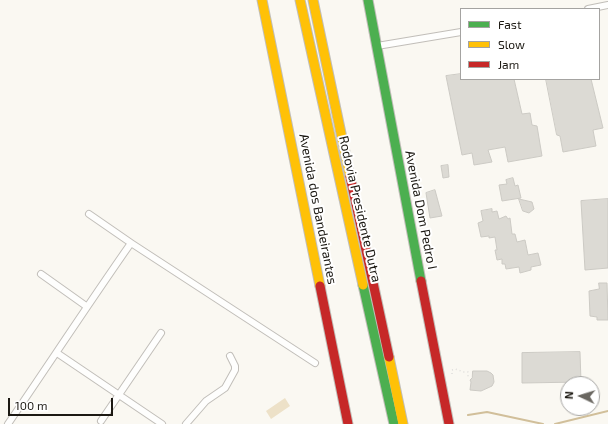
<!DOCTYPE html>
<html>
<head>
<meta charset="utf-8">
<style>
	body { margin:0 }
	#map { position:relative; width:608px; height:424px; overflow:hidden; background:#faf8f2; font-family:"Exo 2",sans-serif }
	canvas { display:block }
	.legend { position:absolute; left:460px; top:8px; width:140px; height:72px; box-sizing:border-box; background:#fff; border:1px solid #a4a3a1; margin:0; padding:5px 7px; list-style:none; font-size:12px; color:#1c1913 }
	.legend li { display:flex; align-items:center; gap:8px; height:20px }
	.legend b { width:20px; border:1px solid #a4a3a1 }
	.north { position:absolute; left:560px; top:376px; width:40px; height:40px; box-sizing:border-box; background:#fff; border:1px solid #a4a3a1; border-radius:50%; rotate:274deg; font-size:11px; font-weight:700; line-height:16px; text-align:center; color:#1c1913 }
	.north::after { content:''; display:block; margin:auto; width:14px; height:18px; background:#6a6761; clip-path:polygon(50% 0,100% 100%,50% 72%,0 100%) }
	.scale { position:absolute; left:8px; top:398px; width:105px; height:18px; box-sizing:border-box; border:2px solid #1c1913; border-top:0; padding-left:5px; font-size:12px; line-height:14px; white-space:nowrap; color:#1c1913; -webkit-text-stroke:3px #fff; paint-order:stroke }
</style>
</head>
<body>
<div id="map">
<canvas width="608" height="424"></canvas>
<ul class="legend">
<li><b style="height:5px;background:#4caf50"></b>Fast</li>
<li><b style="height:5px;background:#ffc107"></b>Slow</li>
<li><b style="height:5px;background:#c62828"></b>Jam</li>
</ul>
<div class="north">N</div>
<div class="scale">100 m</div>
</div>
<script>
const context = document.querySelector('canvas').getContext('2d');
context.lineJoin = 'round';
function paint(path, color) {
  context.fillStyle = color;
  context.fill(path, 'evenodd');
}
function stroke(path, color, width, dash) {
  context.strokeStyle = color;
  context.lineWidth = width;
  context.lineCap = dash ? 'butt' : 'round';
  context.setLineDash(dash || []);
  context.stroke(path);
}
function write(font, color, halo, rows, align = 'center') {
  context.font = font + ' "Exo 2",sans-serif';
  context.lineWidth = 4;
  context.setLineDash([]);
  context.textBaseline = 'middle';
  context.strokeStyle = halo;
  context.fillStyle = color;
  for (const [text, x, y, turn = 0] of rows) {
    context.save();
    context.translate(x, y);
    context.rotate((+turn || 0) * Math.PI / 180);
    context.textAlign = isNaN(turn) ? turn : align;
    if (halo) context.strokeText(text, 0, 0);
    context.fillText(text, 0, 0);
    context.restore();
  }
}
paint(new Path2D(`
	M285,398L290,406L271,419L266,411Z`), '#ede1c8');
stroke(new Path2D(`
	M468,415L487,412L543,424
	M555,424L608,411`), '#d1bf9a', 2);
const building = new Path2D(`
	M461,74V79H514L522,114L530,113L532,125L537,126L542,156L508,162L505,147L488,150L492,162L474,165L472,153L462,155L446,76Z
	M546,79H591L603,128L593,130L596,146L563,152L560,136L557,135Z
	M448,165L449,177L443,178L441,166Z
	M513,178L515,186L518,185L521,198L502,201L499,185L507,184L506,180Z
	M435,190L442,216L430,218L426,193Z
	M519,199L532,202L534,209L529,213L523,211Z
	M608,199V268L585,270L581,201Z
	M492,209V212L497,211L499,219L506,216L508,219L510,218L512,234H515L517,242L525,240L528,255L538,253L541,265L531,267V270L520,273L519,267L506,269L505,264H502V259L497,260L495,250H497L495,237L489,238V236L481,237L478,223L483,221L481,211Z
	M599,283H607L608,320H597V317L590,316L589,291L599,289Z
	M580,352L581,382L522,383V353Z
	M473,371H487L491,373L493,375L494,382L492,386L481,391L470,390L471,382L470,380L472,378Z`);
paint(building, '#dcdad4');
stroke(building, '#cccac4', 1);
const street = new Path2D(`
	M588,9L608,5
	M377,46L461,32
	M89,214L131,243L315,363
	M41,274L86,306
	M57,353L162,424
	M101,421L161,333
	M8,424C49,364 89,303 131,243
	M186,424L206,401L225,388L235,370V366L230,356`);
const fast = new Path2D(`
	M368,0L421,281
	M363,285L394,424`);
const slow = new Path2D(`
	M262,0L320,286
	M300,0L363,285
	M313,0L350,176
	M389,357L403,424`);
const jam = new Path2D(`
	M350,176L389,357
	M421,281L449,424
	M320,286L348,424`);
stroke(street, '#c1beb9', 8);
stroke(fast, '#c1beb9', 11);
stroke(slow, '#c1beb9', 11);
stroke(jam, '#c1beb9', 11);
stroke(new Path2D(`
	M452,374V370L455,369L464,372H468V377`), '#dedddb', 1.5, [1, 3]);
stroke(street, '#fefefd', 6);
stroke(fast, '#4caf50', 9);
stroke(slow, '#ffc107', 9);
stroke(jam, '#c62828', 9);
write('13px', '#1c1913', '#fff', [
	["Avenida dos Bandeirantes",318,209,79],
	["Rodovia Presidente Dutra",360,209,77],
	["Avenida Dom Pedro I",421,210,79]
]);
</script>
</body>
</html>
